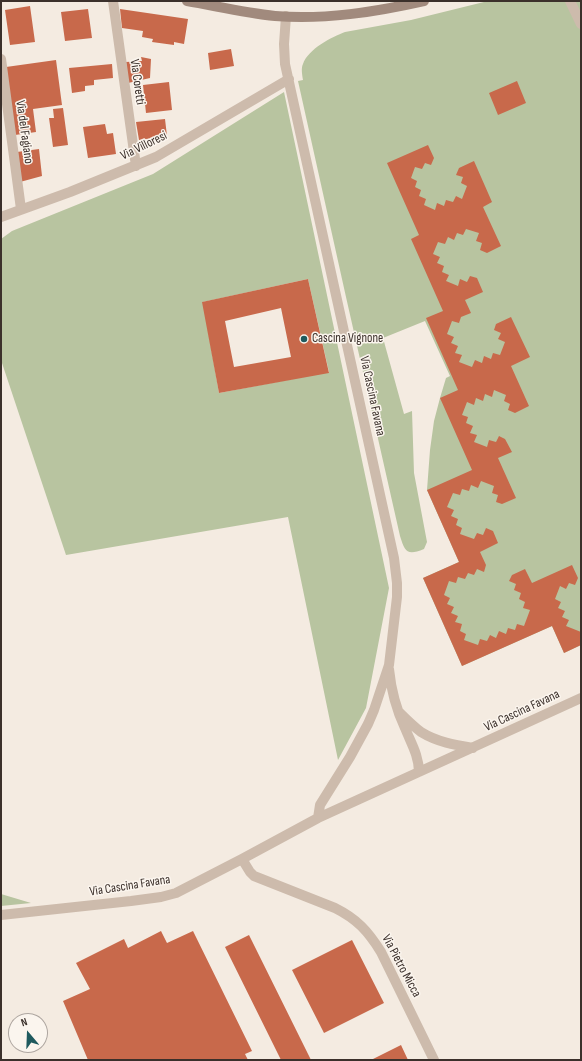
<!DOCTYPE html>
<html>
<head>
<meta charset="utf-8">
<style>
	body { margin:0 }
	#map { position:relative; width:582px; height:1061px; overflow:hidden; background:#f4ebe1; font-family:"Sofia Sans Condensed",sans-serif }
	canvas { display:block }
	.frame { position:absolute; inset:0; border:2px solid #3b302b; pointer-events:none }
	.north { position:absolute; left:8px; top:1013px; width:40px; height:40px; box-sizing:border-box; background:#fbf5ee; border:1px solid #aea6a0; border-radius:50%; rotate:341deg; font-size:11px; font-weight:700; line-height:16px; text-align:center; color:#3b302b }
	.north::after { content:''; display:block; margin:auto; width:14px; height:18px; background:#1f5a5e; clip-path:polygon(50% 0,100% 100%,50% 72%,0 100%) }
</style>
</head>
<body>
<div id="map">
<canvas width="582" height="1061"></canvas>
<div class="frame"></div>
<div class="north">N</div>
</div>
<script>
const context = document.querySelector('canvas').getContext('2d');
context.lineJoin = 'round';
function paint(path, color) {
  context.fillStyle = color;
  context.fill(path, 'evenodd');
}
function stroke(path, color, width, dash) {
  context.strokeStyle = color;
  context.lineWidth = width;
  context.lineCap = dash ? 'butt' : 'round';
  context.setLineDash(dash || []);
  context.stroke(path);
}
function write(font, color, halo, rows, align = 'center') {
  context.font = font + ' "Sofia Sans Condensed",sans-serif';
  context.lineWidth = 3;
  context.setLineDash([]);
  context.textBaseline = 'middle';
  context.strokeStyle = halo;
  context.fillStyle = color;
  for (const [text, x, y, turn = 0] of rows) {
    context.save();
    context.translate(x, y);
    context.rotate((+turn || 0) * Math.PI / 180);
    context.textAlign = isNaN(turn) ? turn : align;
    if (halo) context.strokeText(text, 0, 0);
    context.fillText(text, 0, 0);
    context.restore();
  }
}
paint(new Path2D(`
	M488,1H581V645L564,653L552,626L462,666L423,578L459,562L427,490L430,450L434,421L440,398L446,378L450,376L425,321L383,338L404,414L412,411L414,473L427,542L424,549C407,556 405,552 400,536L346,297L298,81L303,80C302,74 301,68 303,64C308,49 332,37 345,32L411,20Z
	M284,92L389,588L366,708L338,760L288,517L66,555L1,360V239L12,231L153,174ZM308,279L329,372L219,393L203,302Z
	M1,894L31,903L1,906Z`), '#b8c4a0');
paint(new Path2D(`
	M30,6L35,42L10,45L5,10Z
	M88,9L92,38L65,41L61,12Z
	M120,9L188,19L184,44L174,42V45L152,42L153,39L142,37L143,31L122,28Z
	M231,49L234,66L210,70L208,53Z
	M141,57L151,59L150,78L128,83L126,62L142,61Z
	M56,60L62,105L33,109L36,132L15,135L6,67Z
	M112,64L113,78L94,80V85L85,86V91L72,93L69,68Z
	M517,81L526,103L498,115L489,93Z
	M169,82L172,110L146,113L143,85Z
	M63,108L68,145L53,147L49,118H54L53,109Z
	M165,119L167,136L139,140L136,122Z
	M105,124L107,134L113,133L116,154L88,158L83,127Z
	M428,145L434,158L431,165L425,163L422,169L415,167L411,178L417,181L415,187L421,190L419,196L426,199L424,205L435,210L437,203L444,206L446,200L453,202L456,196L462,199L467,186L461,183L463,177L456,175L459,168L474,161L492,202L483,207L501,246L487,253L480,250L482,243L476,241L479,233L466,229L463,235L457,233L454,240L448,237L445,244L438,242L433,254L440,257L437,263L444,266L442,272L449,275L446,281L458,286L460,279L467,282L470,276L477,278L483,292L465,300L471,313L461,317L459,323L452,321L447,334L454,337L451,343L458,346L455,353L462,355L459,362L472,367L475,360L482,363L484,356L491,359L493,353L500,355L505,342L498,339L501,333L494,330L496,324L511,317L530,357L511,366L529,406L515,413L508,410L510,404L504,401L506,395L494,390L492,397L485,394L483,401L476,398L474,405L467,402L462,415L468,417L466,423L473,426L470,433L477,435L474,442L487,447L489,440L496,442L499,436L505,439L512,452L498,458L516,498L502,504L496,502L498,495L492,493L494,486L481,481L478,488L471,485L469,491L462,489L460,495L453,493L447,507L454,510L451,516L458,519L456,525L462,528L460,534L474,539L477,533L483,535L486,528L493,531L498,543L480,552L486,565L484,572L477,569L474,575L468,573L465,579L458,577L456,583L449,581L444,595L450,598L447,604L454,607L451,613L458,616L455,622L462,624L460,631L466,634L464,640L478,645L480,639L487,641L490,635L496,638L499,631L506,634L508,628L515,630L517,624L524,626L530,610L523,608L525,602L519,599L521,593L514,590L516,584L509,581L512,575L525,569L532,583L572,565L578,578L575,585L569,583L566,589L560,586L555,599L561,602L558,608L565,611L562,617L569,620L566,626L581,632V645L564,653L552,626L462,666L423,578L459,562L427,490L472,470L440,398L458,390L426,318L443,311L411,239L419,235L387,163Z
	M39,149L42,176L20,182L17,152Z
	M308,279L329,373L219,393L202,302ZM281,308L291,357L234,367L225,321Z
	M161,931L167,943L193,931L252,1051L245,1054L248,1060H88L63,1001L90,989L76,963L124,939L128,948Z
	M249,935L311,1060H281L225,947Z
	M352,940L384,1003L324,1033L292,970Z
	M401,1045L408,1060H371Z`), '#c8694b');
stroke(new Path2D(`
	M113,1L136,166
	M570,1L581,24
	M286,16L284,44L285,64L394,558L397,583V597L389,665L374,710L368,724L350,757L320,805L318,818
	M1,59L21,209
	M1,217L70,192L156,157L289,79
	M389,669C391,689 396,709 405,728C411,743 419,756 419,772
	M399,712C406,719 413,726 421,732C437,742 455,745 473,748
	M242,859L250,872L254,876L335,908C357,919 368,931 381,952L434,1060
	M1,915L131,901L161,897L176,893L242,859L318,818L581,698`), '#cdbbac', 10);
stroke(new Path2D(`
	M187,1C216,6 245,13 275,16C325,20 375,12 424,1`), '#a18a7d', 10);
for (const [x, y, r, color] of [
	[304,339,4,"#1f5a5e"]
]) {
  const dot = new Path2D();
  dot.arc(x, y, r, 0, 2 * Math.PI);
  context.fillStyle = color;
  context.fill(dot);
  stroke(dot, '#fbf5ee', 1.5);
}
write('13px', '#3b302b', '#fbf5ee', [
	["Via Coretti",137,82,82],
	["Via del Fagiano",24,132,82],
	["Via Villoresi",144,146,-26],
	["Via Cascina Favana",372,396,78],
	["Via Cascina Favana",522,711,-25],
	["Via Cascina Favana",130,886,-9],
	["Via Pietro Micca",401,966,62]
]);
write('13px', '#3b302b', '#fbf5ee', [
	["Cascina Vignone",312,339]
], 'left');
</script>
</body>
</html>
